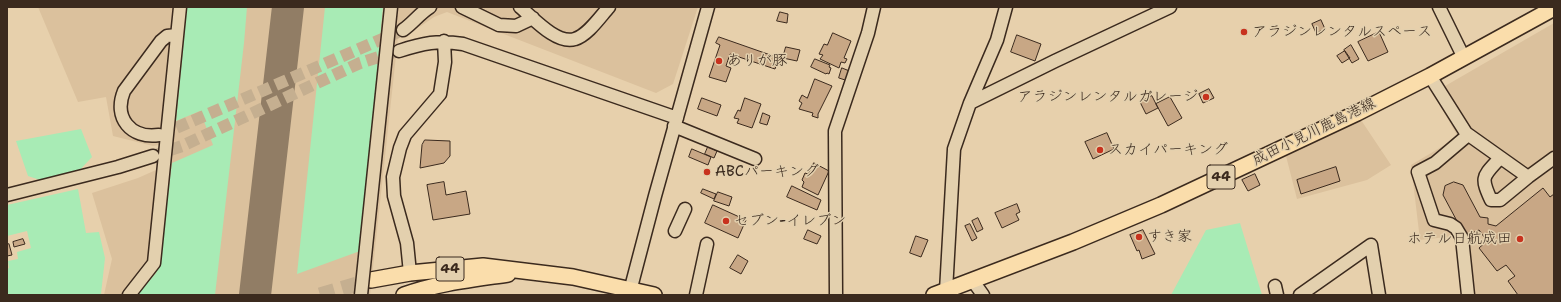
<!DOCTYPE html>
<html>
<head>
<meta charset="utf-8">
<style>
	body { margin:0 }
	#map { position:relative; width:1561px; height:302px; overflow:hidden; background:#e7d0ac; font-family:"Shantell Sans",sans-serif }
	canvas { display:block }
	.frame { position:absolute; inset:0; border:8px solid #3b2a1e; pointer-events:none }
</style>
</head>
<body>
<div id="map">
<canvas width="1561" height="302"></canvas>
<div class="frame"></div>
</div>
<script>
const context = document.querySelector('canvas').getContext('2d');
context.lineJoin = 'round';
function paint(path, color) {
  context.fillStyle = color;
  context.fill(path, 'evenodd');
}
function stroke(path, color, width, dash) {
  context.strokeStyle = color;
  context.lineWidth = width;
  context.lineCap = dash ? 'butt' : 'round';
  context.setLineDash(dash || []);
  context.stroke(path);
}
function write(font, color, halo, rows, align = 'center') {
  context.font = font + ' "Shantell Sans","Klee One",sans-serif';
  context.lineWidth = 3;
  context.setLineDash([]);
  context.textBaseline = 'middle';
  context.strokeStyle = halo;
  context.fillStyle = color;
  for (const [text, x, y, turn = 0] of rows) {
    context.save();
    context.translate(x, y);
    context.rotate((+turn || 0) * Math.PI / 180);
    context.textAlign = isNaN(turn) ? turn : align;
    if (halo) context.strokeText(text, 0, 0);
    context.fillText(text, 0, 0);
    context.restore();
  }
}
paint(new Path2D(`
	M38,7H698L673,84L656,93L447,12L434,17L421,26L398,37L370,295H104L112,259L92,193L138,178L156,170L159,145L153,146L113,136L106,97L78,102Z
	M1554,23V295H1463L1455,236L1420,240L1411,165L1458,137L1433,93Z
	M1361,120L1391,165L1367,180L1297,199L1286,156Z`), '#dbc19d');
paint(new Path2D(`
	M187,7H247L244,43L215,295H137L156,273L159,263L172,163L213,145L200,111L176,121Z
	M325,7H383L360,251L297,274Z
	M81,129L92,157L77,173L43,181L28,176L16,141Z
	M78,189L86,233L99,232L105,258L101,294L100,295H7V269L9,268L8,261L18,259L17,252L31,248L27,231L7,236V205Z
	M1240,223L1262,295H1171L1206,230Z`), '#a8ebb5');
stroke(new Path2D(`
	M255,295L288,7`), '#917d65', 32);
const building = new Path2D(`
	M780,12L788,14L787,23L777,21Z
	M1321,20L1325,29L1316,33L1312,24Z
	M1379,32L1388,52L1368,61L1358,42Z
	M833,33L851,41L844,58L847,59L845,63L841,62L839,68L820,59L823,55L819,54L824,44L827,45Z
	M1017,35L1041,44L1035,61L1011,52Z
	M719,37L779,58L775,69L730,54L726,66L731,68L726,82L709,77L720,45L716,43Z
	M1351,45L1359,59L1352,63L1344,50Z
	M786,47L800,50L797,61L783,58Z
	M1345,51L1350,58L1342,63L1337,56Z
	M815,59L830,65L829,67L831,68L829,74L827,73L826,74L811,67Z
	M842,68L852,72L848,81L839,78Z
	M815,79L832,86L818,114V118L812,116L813,113L799,109L802,103L799,101L802,95L807,98Z
	M1209,89L1214,98L1203,103L1199,94Z
	M1152,96L1158,108L1146,114L1140,102Z
	M1170,97L1182,118L1168,126L1156,104Z
	M702,98L721,105L717,116L698,109Z
	M745,98L761,104L752,128L737,123L739,119L734,118L738,110L740,111Z
	M763,113L770,116L767,125L760,123Z
	M1107,133L1114,149L1093,159L1085,142Z
	M425,140L450,141V156L444,163L420,168L422,145Z
	M708,147L717,151L714,158L705,154Z
	M692,149L711,157L708,165L689,157Z
	M814,163L829,171L818,195L802,187L804,182L802,180L805,173L808,174Z
	M1336,167L1340,181L1301,194L1297,180Z
	M1255,174L1260,185L1248,191L1242,180Z
	M444,182L446,195L466,191L470,214L433,220L427,185Z
	M1454,182L1463,185L1480,217L1488,218V224L1496,226L1543,188L1550,197L1554,194V295H1518L1508,281L1515,276L1506,265L1497,271L1479,248L1487,241L1479,230L1465,236L1443,195L1445,186Z
	M792,186L821,200L817,210L787,197Z
	M703,189L716,194L714,199L701,193Z
	M718,192L732,197L729,206L714,201Z
	M1017,204L1020,212L1016,214L1019,220L1002,228L995,213Z
	M713,205L746,220L738,238L705,223Z
	M978,218L983,229L977,232L972,221Z
	M970,224L977,238L972,241L965,226Z
	M808,230L821,236L817,244L804,239Z
	M1143,230L1155,254L1142,259L1139,250L1137,251L1130,235Z
	M916,236L928,240L921,257L910,253Z
	M23,239L25,244L14,247L13,242Z
	M9,244L12,255L7,256V245Z
	M738,255L748,261L741,274L730,268Z`);
paint(building, '#c8a785');
stroke(building, '#3b2a1e', 1);
stroke(new Path2D(`
	M160,135L403,30
	M153,156L182,146L360,63L394,52`), '#c5af90', 12, [12, 6]);
stroke(new Path2D(`
	M320,295L371,280`), '#c5af90', 15, [15, 8]);
const minor = new Path2D(`
	M462,7L499,25L516,26L533,18
	M520,7C533,18 557,45 575,39C588,35 600,17 609,7
	M1439,7L1464,58
	M403,30C413,23 420,13 430,7
	M399,51C423,43 438,40 463,44L677,118
	M1430,76L1466,133L1528,177L1554,158
	M970,103L1055,61L1170,7
	M674,126L755,159
	M159,135C131,139 113,118 124,91L161,41L167,36L177,35
	M1468,135L1435,163L1418,172L1434,220L1450,224L1456,228L1462,238L1468,295
	M1500,158C1483,177 1480,176 1491,200H1500L1528,177
	M7,195L118,167L153,156
	M675,231L685,209
	M410,273L407,243L394,196L393,177L400,148L405,135L440,94L445,62L444,41
	M973,281L983,295
	M1275,286L1277,295
	M946,291L954,149L970,103L997,40L1006,7
	M129,295L154,263L180,7
	M629,295L655,196L708,7
	M696,295L707,244
	M836,295L835,131L868,33L874,7
	M1300,295L1371,245L1379,295`);
const major = new Path2D(`
	M371,280L410,273L483,266L573,277L654,295
	M404,295C437,283 474,279 508,274
	M934,295L1073,242L1161,205L1357,113L1430,76L1554,8`);
stroke(minor, '#3b2a1e', 15);
stroke(major, '#3b2a1e', 18);
stroke(minor, '#e3d0ae', 12);
stroke(major, '#faddab', 15);
const minorBridge = new Path2D(`
	M361,295L391,7`);
stroke(minorBridge, '#3b2a1e', 15, []);
stroke(minorBridge, '#e3d0ae', 12);
for (const [x, y, r, color] of [
	[1244,32,4,"#c8321e"],
	[719,61,4,"#c8321e"],
	[1206,97,4,"#c8321e"],
	[1100,150,4,"#c8321e"],
	[707,172,4,"#c8321e"],
	[726,221,4,"#c8321e"],
	[1139,237,4,"#c8321e"],
	[1520,239,4,"#c8321e"]
]) {
  const dot = new Path2D();
  dot.arc(x, y, r, 0, 2 * Math.PI);
  context.fillStyle = color;
  context.fill(dot);
  stroke(dot, '#e3d0ae', 1.5);
}
for (const [x, y, w] of [
	[1221,177,28],
	[450,269,28]
]) {
  const box = new Path2D();
  box.roundRect(x - w / 2, y - 12, w, 24, 3);
  context.fillStyle = '#e3d0ae';
  context.fill(box);
  stroke(box, '#3b2a1e', 1);
}
write('bold 14px', '#3b2a1e', null, [
	["44",1221,177],
	["44",450,269]
]);
write('15px', '#3b2a1e', '#e3d0ae', [
	["アラジンレンタルスペース",1252,32],
	["ありが豚",727,61],
	["アラジンレンタルガレージ",1198,97,"right"],
	["スカイパーキング",1108,150],
	["ABCパーキング",715,172],
	["セブン-イレブン",734,221],
	["すき家",1147,237],
	["ホテル日航成田",1512,239,"right"]
], 'left');
write('15px', '#3b2a1e', '#e3d0ae', [
	["成田小見川鹿島港線",1314,132,-26]
]);
</script>
</body>
</html>
